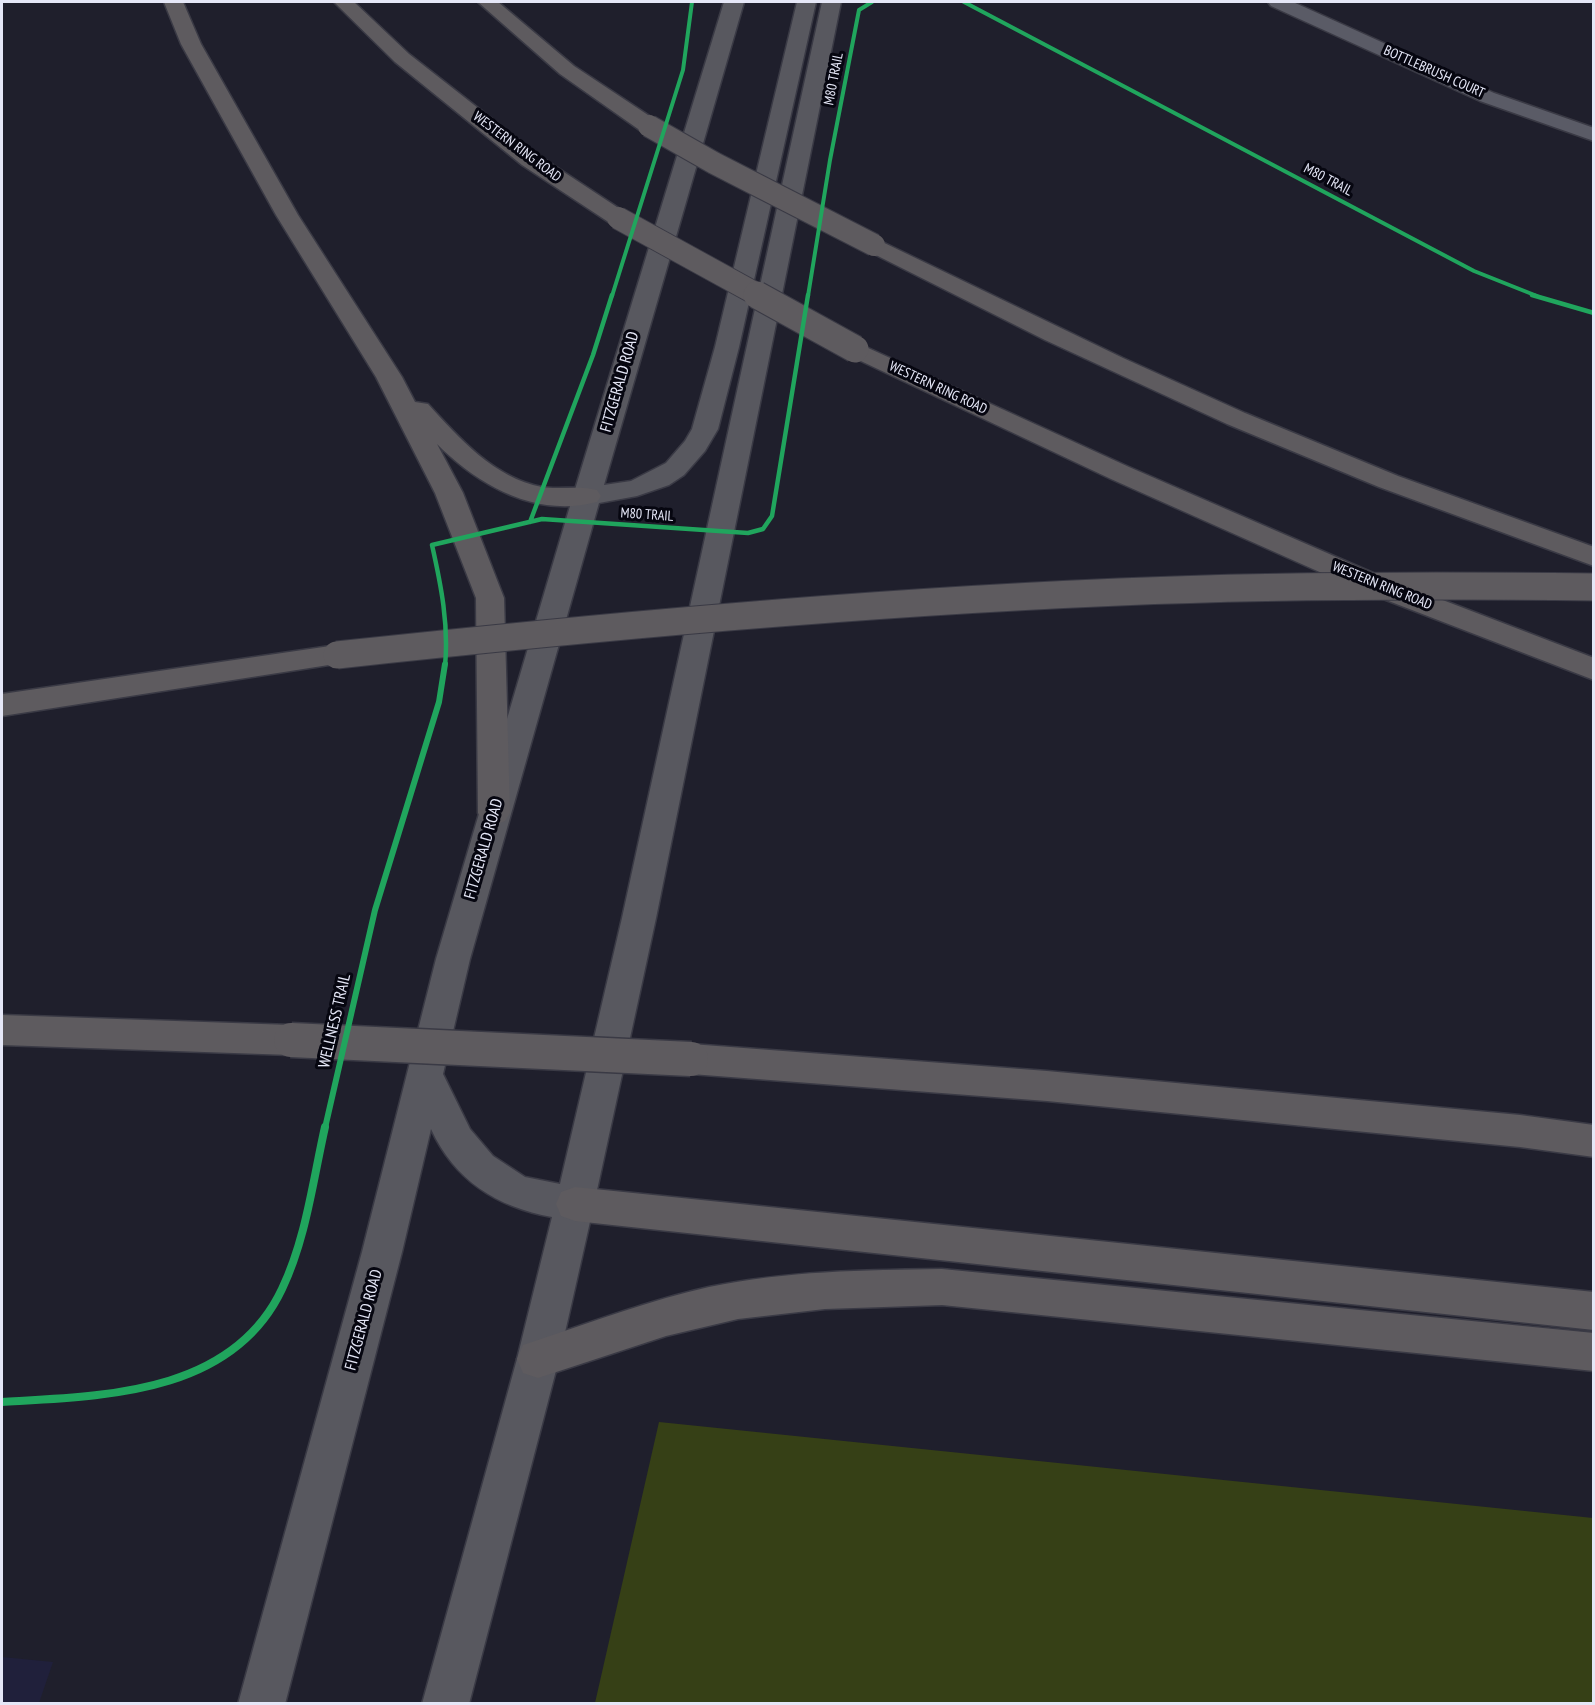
<!DOCTYPE html>
<html>
<head>
<meta charset="utf-8">
<style>
	body { margin:0 }
	#map { position:relative; width:1595px; height:1705px; overflow:hidden; background:#1f1f2c; font-family:"PT Sans Narrow",sans-serif }
	canvas { display:block }
	.frame { position:absolute; inset:0; border:3px solid #e5e7f7; pointer-events:none }
</style>
</head>
<body>
<div id="map">
<canvas width="1595" height="1705"></canvas>
<div class="frame"></div>
</div>
<script>
const context = document.querySelector('canvas').getContext('2d');
context.lineJoin = 'round';
function paint(path, color) {
  context.fillStyle = color;
  context.fill(path, 'evenodd');
}
function stroke(path, color, width, dash) {
  context.strokeStyle = color;
  context.lineWidth = width;
  context.lineCap = dash ? 'butt' : 'round';
  context.setLineDash(dash || []);
  context.stroke(path);
}
function write(font, color, halo, rows, align = 'center') {
  context.font = font + ' "PT Sans Narrow",sans-serif';
  context.lineWidth = 6;
  context.setLineDash([]);
  context.textBaseline = 'middle';
  context.strokeStyle = halo;
  context.fillStyle = color;
  for (const [text, x, y, turn = 0] of rows) {
    context.save();
    context.translate(x, y);
    context.rotate((+turn || 0) * Math.PI / 180);
    context.textAlign = isNaN(turn) ? turn : align;
    if (halo) context.strokeText(text, 0, 0);
    context.fillText(text, 0, 0);
    context.restore();
  }
}
paint(new Path2D(`
	M2,1657L53,1662L39,1703H2Z`), '#20203b');
paint(new Path2D(`
	M659,1422L1593,1518V1703H595Z`), '#364016');
const street = new Path2D(`
	M1268,2H1293L1494,93L1594,128V141L1480,101L1271,6Z`);
const secondary = new Path2D(`
	M724,2H744L604,485L631,481L666,463L685,441L692,429L715,347L797,2H816L739,347L718,429L705,451L684,475L669,485L637,496L599,503L470,959L443,1074L470,1129L493,1156L525,1177L560,1184L622,918L822,2H841L656,918L594,1204L559,1359L469,1704H422L517,1359L552,1217C497,1207 455,1181 431,1129L402,1252L285,1704H238L362,1252L436,959L573,496Z`);
const highway = new Path2D(`
	M164,2H183L201,44L298,215L402,377L415,402L428,404C459,438 494,478 542,487C560,490 579,485 597,490L601,496L597,502C536,518 479,486 437,444L463,493L504,598L510,813L505,821L494,825L483,821L478,813L476,598L435,493L376,377L276,215L181,44Z
	M334,2H354L409,54L538,155L626,213L629,218L626,223L618,225L610,223L522,165L395,62Z
	M478,2H498L574,66L657,121L660,126L657,131L649,132L641,131L560,74Z
	M874,238L1123,358L1245,413L1398,476L1594,547V566L1379,487L1227,424L1045,340L866,250L862,245L866,240Z
	M855,342L1129,467L1380,576L1594,658V680L1360,590L1111,479L846,354L843,349L846,344Z
	M337,645L348,648L352,655L348,662L2,716V694Z
	M2,1015L291,1025L304,1029L309,1040L304,1051L291,1055L2,1045Z
	M691,1044L1047,1071L1520,1115L1594,1125V1157L1520,1147L1047,1101L691,1074L678,1070L673,1059L678,1048Z
	M575,1187L1594,1292V1330L575,1221L561,1216L556,1204L561,1192Z
	M942,1269L1594,1333V1371L942,1305L825,1309L738,1319L666,1336L538,1378L523,1373L517,1359L523,1345L538,1340C595,1321 651,1300 709,1287C786,1271 864,1270 942,1269Z`);
stroke(street, '#3a3a45', 3);
stroke(secondary, '#3a3a45', 3);
stroke(highway, '#3a3a45', 3);
paint(street, '#5a5b66');
paint(secondary, '#58585f');
paint(highway, '#5e5b5f');
const highwayBridgeFar2 = new Path2D(`
	M649,126L714,163L874,245
	M618,218L760,296`);
const highwayBridgeFar1 = new Path2D(`
	M757,295L855,349
	M337,655C597,627 858,603 1119,592C1277,585 1436,585 1594,587`);
const highwayBridge = new Path2D(`
	M291,1040L691,1059`);
stroke(highwayBridgeFar2, '#3a3a45', 24, []);
stroke(highwayBridgeFar1, '#3a3a45', 29, []);
stroke(highwayBridge, '#3a3a45', 37, []);
stroke(highwayBridgeFar2, '#5e5b5f', 22);
stroke(highwayBridgeFar1, '#5e5b5f', 27);
stroke(highwayBridge, '#5e5b5f', 34);
stroke(new Path2D(`
	M964,2L1474,271L1537,296
	M612,296L683,70L692,2
	M808,296L830,160L859,10L872,2`), '#20a55d', 4);
stroke(new Path2D(`
	M1532,295L1594,313
	M530,522L593,355L612,295
	M445,666C449,625 441,585 432,545L542,519L748,533L763,529L772,516L808,295`), '#20a55d', 4.5);
stroke(new Path2D(`
	M325,1128L375,910L439,702L445,664`), '#20a55d', 6);
stroke(new Path2D(`
	M2,1402C103,1396 232,1395 282,1289C306,1239 313,1180 325,1127`), '#20a55d', 8);
write('14px', '#e5e7f7', '#060610', [
	["BOTTLEBRUSH COURT",1434,72,24],
	["M80 TRAIL",834,79,-79],
	["WESTERN RING ROAD",517,147,37],
	["M80 TRAIL",1328,180,28],
	["WESTERN RING ROAD",938,388,25],
	["M80 TRAIL",647,515,4],
	["WESTERN RING ROAD",1382,586,22]
]);
write('16px', '#e5e7f7', '#060610', [
	["FITZGERALD ROAD",620,382,-74],
	["FITZGERALD ROAD",484,849,-74],
	["WELLNESS TRAIL",335,1021,-77],
	["FITZGERALD ROAD",364,1320,-75]
]);
</script>
</body>
</html>
